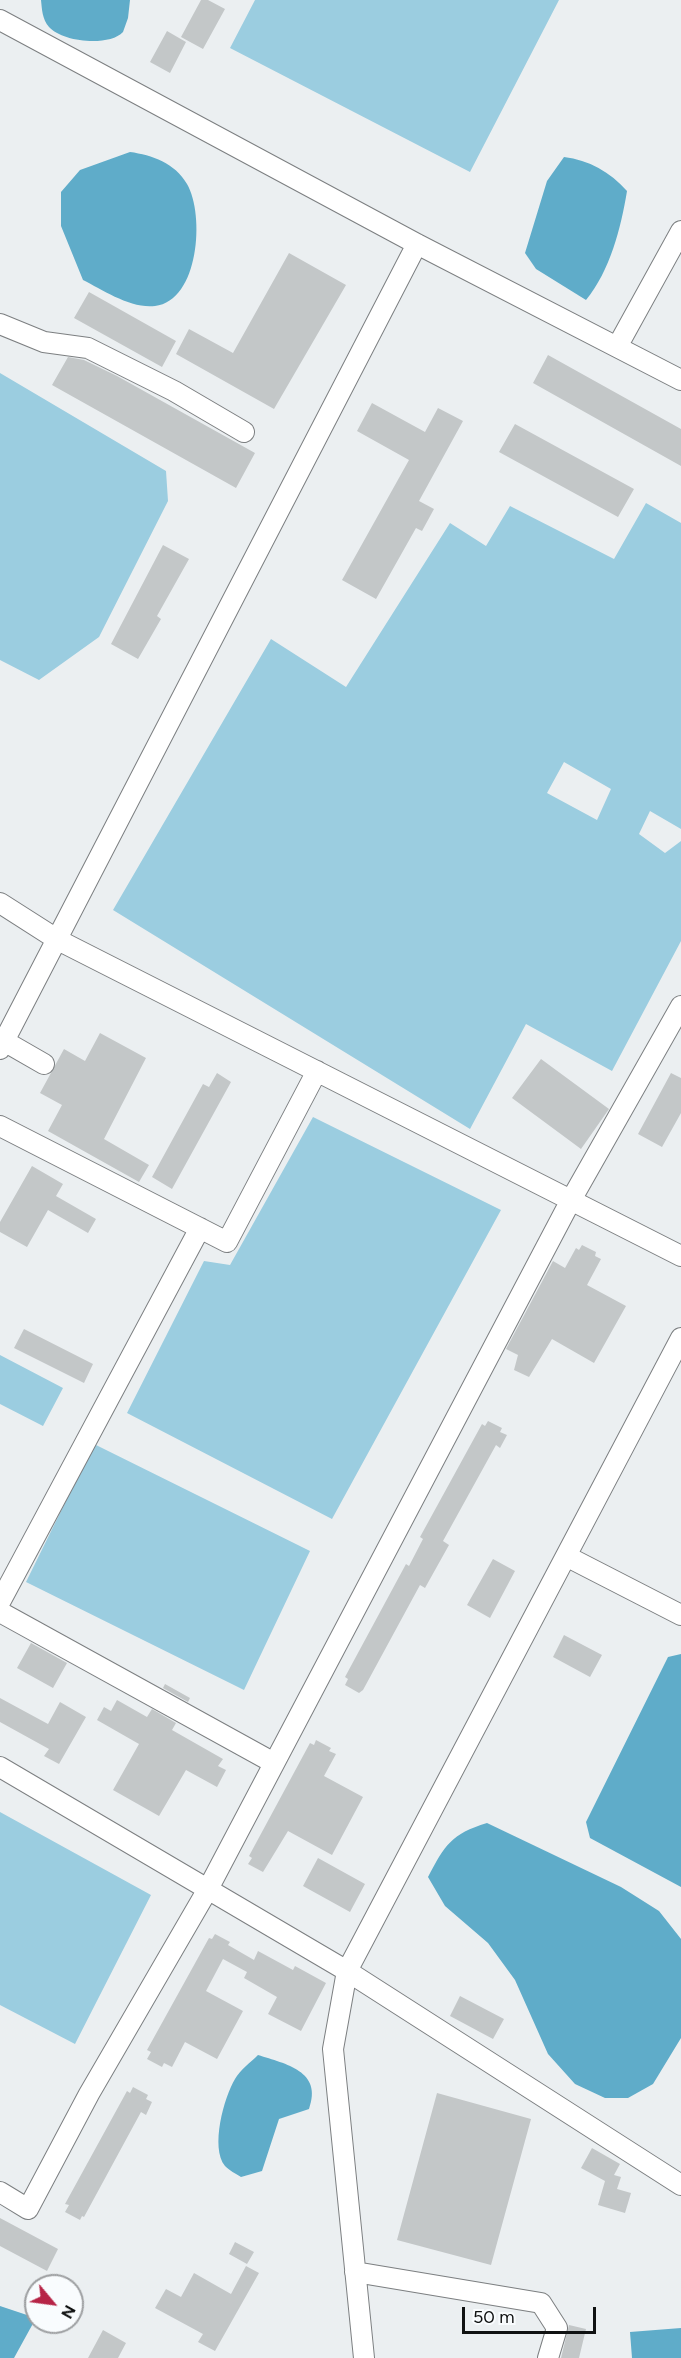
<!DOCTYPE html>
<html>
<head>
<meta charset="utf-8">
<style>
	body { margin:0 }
	#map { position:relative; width:681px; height:2358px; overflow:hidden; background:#ebeff1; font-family:Figtree,sans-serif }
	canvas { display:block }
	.north { position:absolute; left:24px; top:2274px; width:60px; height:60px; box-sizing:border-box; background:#f9fcfe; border:2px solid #9c9ea0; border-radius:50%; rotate:119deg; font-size:16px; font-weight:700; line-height:24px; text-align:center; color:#101212 }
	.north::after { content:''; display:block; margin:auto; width:21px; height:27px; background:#b62446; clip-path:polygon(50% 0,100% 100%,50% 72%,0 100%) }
	.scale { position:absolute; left:462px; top:2307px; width:134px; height:27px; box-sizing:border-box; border:3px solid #101212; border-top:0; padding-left:8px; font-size:18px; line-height:21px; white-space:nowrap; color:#101212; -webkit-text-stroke:4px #f9fcfe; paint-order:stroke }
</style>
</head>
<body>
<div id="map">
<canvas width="681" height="2358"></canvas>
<div class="north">N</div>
<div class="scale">50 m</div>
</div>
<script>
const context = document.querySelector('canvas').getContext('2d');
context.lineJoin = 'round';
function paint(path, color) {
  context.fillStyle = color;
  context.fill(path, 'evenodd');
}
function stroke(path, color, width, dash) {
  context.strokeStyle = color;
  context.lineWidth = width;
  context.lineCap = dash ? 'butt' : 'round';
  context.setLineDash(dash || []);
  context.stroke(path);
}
paint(new Path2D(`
	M255,0H559L470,172L230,48Z
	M0,373L166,471L168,501L99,637L39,680L0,660Z
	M646,503L681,523V829L650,811L639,834L665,853L681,841V941L612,1071L526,1024L470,1129L113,910L271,639L346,687L450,523L486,546L510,506L614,559ZM564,762L611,789L597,820L547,793Z
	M313,1117L501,1210L332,1519L127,1413L204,1261L230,1265Z
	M0,1355L63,1388L43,1426L0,1404Z
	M94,1444L310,1551L244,1690L26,1582Z
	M0,1812L151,1895L75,2044L0,2005Z`), '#9bcde0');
paint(new Path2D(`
	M41,0H130L128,18L123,32C109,47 62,42 49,27C42,19 42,9 41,0Z
	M130,152C152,155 175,163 187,184C205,215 199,301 155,306C131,309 103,290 83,280L61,226V192L80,170Z
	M564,157C589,160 610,172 627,191C621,228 610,271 586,300L536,269L525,253L547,181Z
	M681,1654V1887L590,1838L586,1822L668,1657Z
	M487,1823L621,1887L659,1911L681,1939V2038L653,2084L628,2098H605L575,2084L548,2054L515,1980L488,1943L445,1906L428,1877C445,1845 451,1834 487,1823Z
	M258,2055C286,2064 323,2071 309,2109L279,2119L262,2171L241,2177C236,2174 229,2170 225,2166C210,2148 224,2097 235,2079C240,2070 251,2062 258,2055Z
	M0,2306L36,2318L14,2358H0Z
	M681,2328V2358H632L630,2332Z`), '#5facc9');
paint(new Path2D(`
	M201,0H208L225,9L203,49L181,37Z
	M167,31L186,42L170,73L150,62Z
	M289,253L346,285L274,409L176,354L189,329L233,353Z
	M89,292L176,341L162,367L74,318Z
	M548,355L681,429V466L533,383Z
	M68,357L84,360L117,376L255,453L236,488L52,385Z
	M372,403L425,432L438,408L463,421L419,501L434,509L422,531L416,528L376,599L342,580L409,460L357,431Z
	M515,424L634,489L618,517L499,452Z
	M163,545L189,559L157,616L161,619L138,659L111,644Z
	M100,1033L146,1058L104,1139L149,1165L139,1182L48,1131L62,1105L40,1093L64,1049L85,1061Z
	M541,1059L609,1109L581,1149L512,1098Z
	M217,1073L231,1082L172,1189L152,1177L203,1084L209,1087Z
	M671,1073L681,1078V1113L662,1147L638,1134Z
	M32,1166L63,1184L56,1196L96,1219L88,1233L48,1210L27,1247L0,1232V1222Z
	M582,1245L596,1252L595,1256L601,1259L587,1285L626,1306L594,1363L552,1339L529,1377L514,1370L518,1355L506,1349L553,1261L565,1268L576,1248L579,1250Z
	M24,1329L93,1364L84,1383L14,1348Z
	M488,1421L502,1428L500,1432L507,1435L500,1448L496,1445L443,1541L449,1545L425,1588L420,1585L363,1690L359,1693L345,1685L348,1679L345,1677L406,1564L409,1566L423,1539L420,1537L482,1424L485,1426Z
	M493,1559L515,1571L490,1618L467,1605Z
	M564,1635L602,1655L590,1677L553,1657Z
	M31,1643L67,1663L53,1688L17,1668Z
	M165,1684L190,1698L188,1702L163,1688Z
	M0,1698L48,1724L60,1702L86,1717L59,1764L44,1756L49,1749L0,1722Z
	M117,1700L147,1717L152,1709L176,1723L172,1730L223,1759L218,1766L226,1770L217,1787L186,1770L159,1816L113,1790L139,1744L97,1720L104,1707L111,1711Z
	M316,1740L331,1748L329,1751L336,1754L324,1776L363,1797L332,1855L288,1831L263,1872L248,1864L252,1858L249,1856L310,1743L314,1745Z
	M318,1858L365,1884L350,1912L303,1886Z
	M215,1934L230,1942L228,1945L254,1960L258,1951L293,1970L295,1966L326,1983L301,2031L268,2014L277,1997L244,1978L247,1972L223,1959L206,1991L243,2011L217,2059L185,2042L172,2067L164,2063L162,2067L147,2059L151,2052L147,2050L209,1938L212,1939Z
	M460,1996L504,2019L493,2039L450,2016Z
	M133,2087L148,2095L146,2099L152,2102L146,2115L141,2112L84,2217L82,2216L80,2220L65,2212L69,2205L65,2204L127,2091L130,2093Z
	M437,2093L531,2119L491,2265L397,2240Z
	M592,2148L620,2164L614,2175L621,2177L617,2189L631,2193L625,2213L598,2205L605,2181L581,2168Z
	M0,2218L58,2249L47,2271L0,2246Z
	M235,2242L254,2252L247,2264L229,2254Z
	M246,2266L259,2273L215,2351L198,2342L203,2334L155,2308L166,2289L181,2297L194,2273L231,2294Z
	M569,2325L586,2329L579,2358H561Z
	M103,2330L126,2343L118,2358H88Z`), '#c3c7c8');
const minor = new Path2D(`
	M0,20L417,244L681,380
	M0,324L44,342L88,348L174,391L244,432
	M617,347L681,231
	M0,903L58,940L681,1256
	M4,1041L44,1064
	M0,1049L417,244
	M0,1126L227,1242L317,1071
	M566,1556L681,1615
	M0,1602L200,1228
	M0,1612L274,1763
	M0,1767L347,1971L681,2185
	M0,2192L28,2209L89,2094L208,1889L571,1200L681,1006
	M355,2272L541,2303L557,2328L548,2358
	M364,2358L333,2049L347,1971L681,1338`);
stroke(minor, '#7c7f81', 22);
stroke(minor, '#fff', 20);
</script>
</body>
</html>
